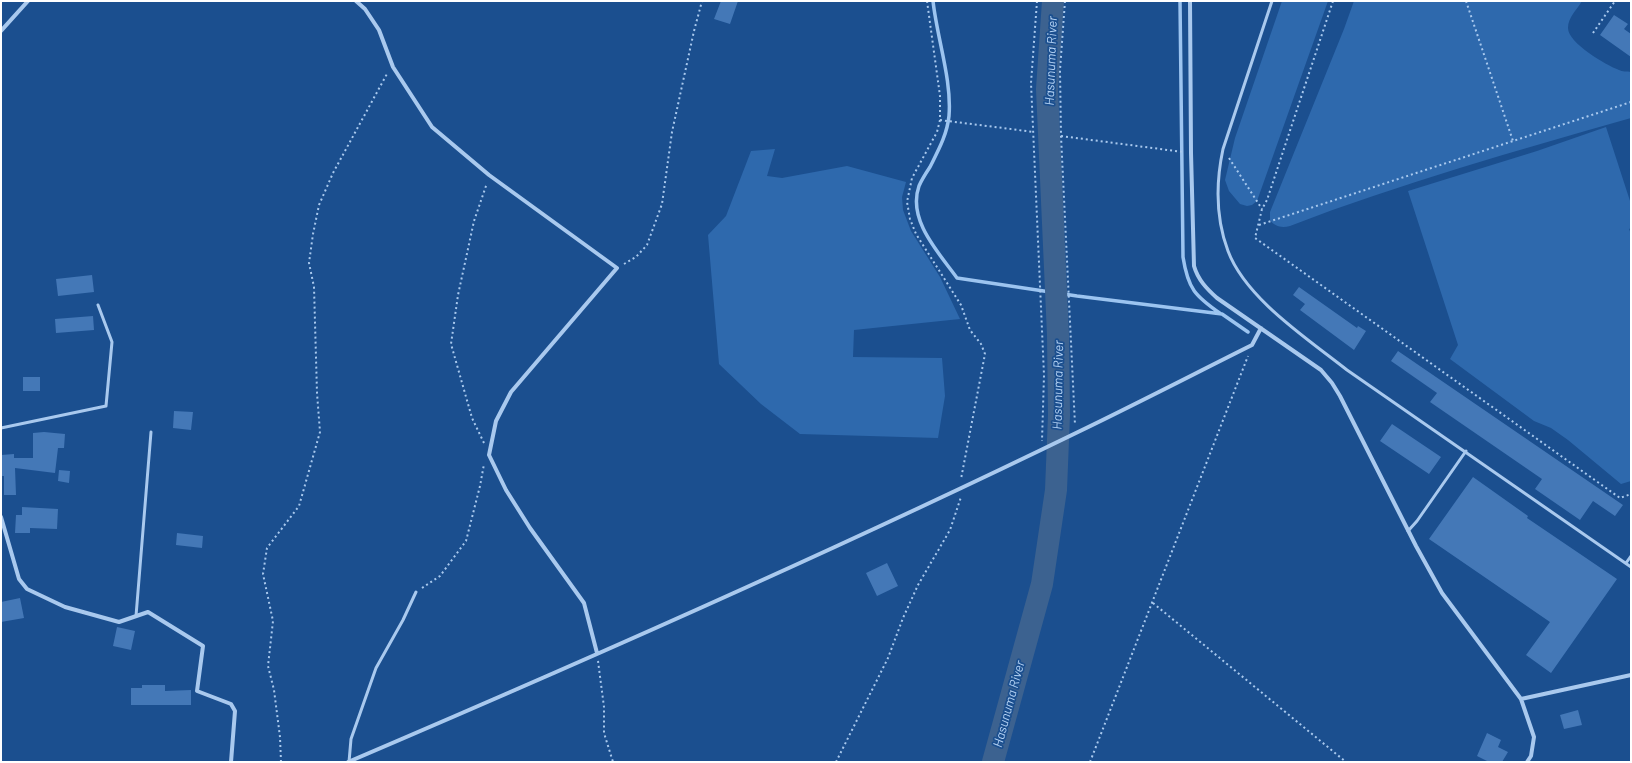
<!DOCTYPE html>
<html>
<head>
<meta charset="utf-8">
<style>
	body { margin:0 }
	#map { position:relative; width:1632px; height:763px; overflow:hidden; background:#1b4f8f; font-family:Barlow,sans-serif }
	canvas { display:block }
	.frame { position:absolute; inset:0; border:2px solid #fff; pointer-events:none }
</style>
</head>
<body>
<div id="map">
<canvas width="1632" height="763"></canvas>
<div class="frame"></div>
</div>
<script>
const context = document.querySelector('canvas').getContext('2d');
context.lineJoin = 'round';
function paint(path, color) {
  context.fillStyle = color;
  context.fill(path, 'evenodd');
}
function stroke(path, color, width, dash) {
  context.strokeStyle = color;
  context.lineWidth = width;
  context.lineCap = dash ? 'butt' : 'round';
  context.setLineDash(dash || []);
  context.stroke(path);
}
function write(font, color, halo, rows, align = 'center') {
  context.font = font + ' Barlow,sans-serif';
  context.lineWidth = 3.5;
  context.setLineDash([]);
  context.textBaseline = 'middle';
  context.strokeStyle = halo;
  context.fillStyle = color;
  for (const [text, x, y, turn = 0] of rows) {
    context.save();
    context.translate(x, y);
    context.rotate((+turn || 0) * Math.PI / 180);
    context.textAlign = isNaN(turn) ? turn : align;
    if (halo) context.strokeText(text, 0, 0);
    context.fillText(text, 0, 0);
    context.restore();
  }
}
paint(new Path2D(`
	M1282,1H1328L1257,201L1252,205L1247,206L1240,204L1229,191L1225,180L1235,138Z
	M1354,1H1582C1577,10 1568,17 1568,28C1568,43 1606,65 1619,70C1622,72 1627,71 1631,72V118C1516,151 1401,183 1290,226C1282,228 1275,227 1270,220V212L1344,29Z
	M1606,127L1631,204V228L1629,229L1631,234V481L1621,484L1568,440L1551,428L1534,421L1450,359L1458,345L1408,191L1537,151Z
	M775,149L767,176L782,178L847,166L906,182L902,197L903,210L911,231L940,277L960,319L854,330L853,357L942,358L945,396L938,438L800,434L761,404L719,364L708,235L726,216L751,151Z`), '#2e69ad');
stroke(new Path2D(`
	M933,1C937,38 952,80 949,116C947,135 938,151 930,167C926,173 922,179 919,186C907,220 939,253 957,278L1077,296L1222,314L1248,332
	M1180,1L1183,257C1188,289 1195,296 1221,314`), '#9cc4f0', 3.5);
stroke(new Path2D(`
	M993,762L1042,584L1056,490L1059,415L1058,335L1047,89L1053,1`), '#3c6290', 22);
paint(new Path2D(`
	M721,1H738L730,24L714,19Z
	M1614,15L1628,24L1624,29L1631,34V57L1600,35Z
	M92,275L94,292L58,296L56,279Z
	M1299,287L1357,328L1358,326L1366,331L1354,350L1300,310L1305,304L1293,295Z
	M93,316L94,330L56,333L55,319Z
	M1398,351L1623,505L1615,516L1593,501L1580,520L1535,489L1542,479L1430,402L1437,393L1391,361Z
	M23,377H40V391H23Z
	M174,411L193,412L191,430L173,428Z
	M1392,424L1441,457L1429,474L1380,441Z
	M44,432L65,434L64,448H58L55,473L15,468L16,495H4V476H1V455L14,454V458H33V433Z
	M59,470L70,471L69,483L58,481Z
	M1473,477L1528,516L1527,518L1617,579L1551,673L1526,655L1550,622L1429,539Z
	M22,507L58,509L57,529L30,528V533H15L16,515H22Z
	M177,533L203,536L202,548L176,545Z
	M887,563L898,586L877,596L866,573Z
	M20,598L24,618L1,622V602Z
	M117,627L135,631L131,650L113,646Z
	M142,685H165V691L191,690V705H131V688H142Z
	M1578,710L1582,725L1564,729L1560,715Z
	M1487,733L1501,740L1498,747L1508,752L1502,762H1489L1477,756Z`), '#4478b7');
stroke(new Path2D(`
	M927,1L940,96V120L937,132L912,178L907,202L910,219L916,234L961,305L970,330L981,344L985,354L961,479
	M1037,1L1031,83L1044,375L1042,441
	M1065,1L1060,70L1061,136L1075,425
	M1333,1L1267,200L1262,209L1255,238L1620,498L1631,494
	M1466,1L1513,141
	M1593,33L1615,1
	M940,120L1034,132
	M1061,136L1183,152
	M1229,158L1262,209
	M1259,225L1631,102
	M624,264L636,257L647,245L662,204L672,132L694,31L702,1
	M484,443L472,418L451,344L458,295L474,221L487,183
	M422,588L440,576L466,541L480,486L484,464
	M1153,603L1346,762
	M598,661L604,707V733L613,762
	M281,762L280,737L274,690L268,666L273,621L263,574L267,548L299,506L320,432L317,393L314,287L309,263L313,234L319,205L333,173L388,72
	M836,762L888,658L903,618L918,585L950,530L961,497
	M1090,762L1248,356`), '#a9c9ee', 2, [2, 3]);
stroke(new Path2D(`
	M1272,1L1223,149C1216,182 1216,219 1228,251C1246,299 1308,339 1347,370L1631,567
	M1,428L106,406L112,342L98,305
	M1408,531L1417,521L1466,451
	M1626,563L1631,556
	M136,616L151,432
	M349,762L351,739L376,668L403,620L416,592`), '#a9c9ee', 3);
stroke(new Path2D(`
	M356,1L365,9L379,30L393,67L432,127L489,175L617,268L511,392L496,421L489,455L506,490L530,528L584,603L597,653
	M1190,1L1191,153L1194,266C1198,280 1207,289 1217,298L1321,370L1332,383L1340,396L1416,546L1442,593L1521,699L1534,737L1531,756L1527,762
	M1,31L28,1
	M1,517L19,579L27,589L65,607L119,622L148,612L203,646L197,691L231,704L235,711L231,762
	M1521,699L1631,675
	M348,762C594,657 838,549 1078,432C1136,404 1194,374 1252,345L1261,328`), '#a9c9ee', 4);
write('italic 13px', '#b5d3f5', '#1b4f8f', [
	["Hasunuma River",1051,61,-88],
	["Hasunuma River",1058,385,-89],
	["Hasunuma River",1009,704,-75]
]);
</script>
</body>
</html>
